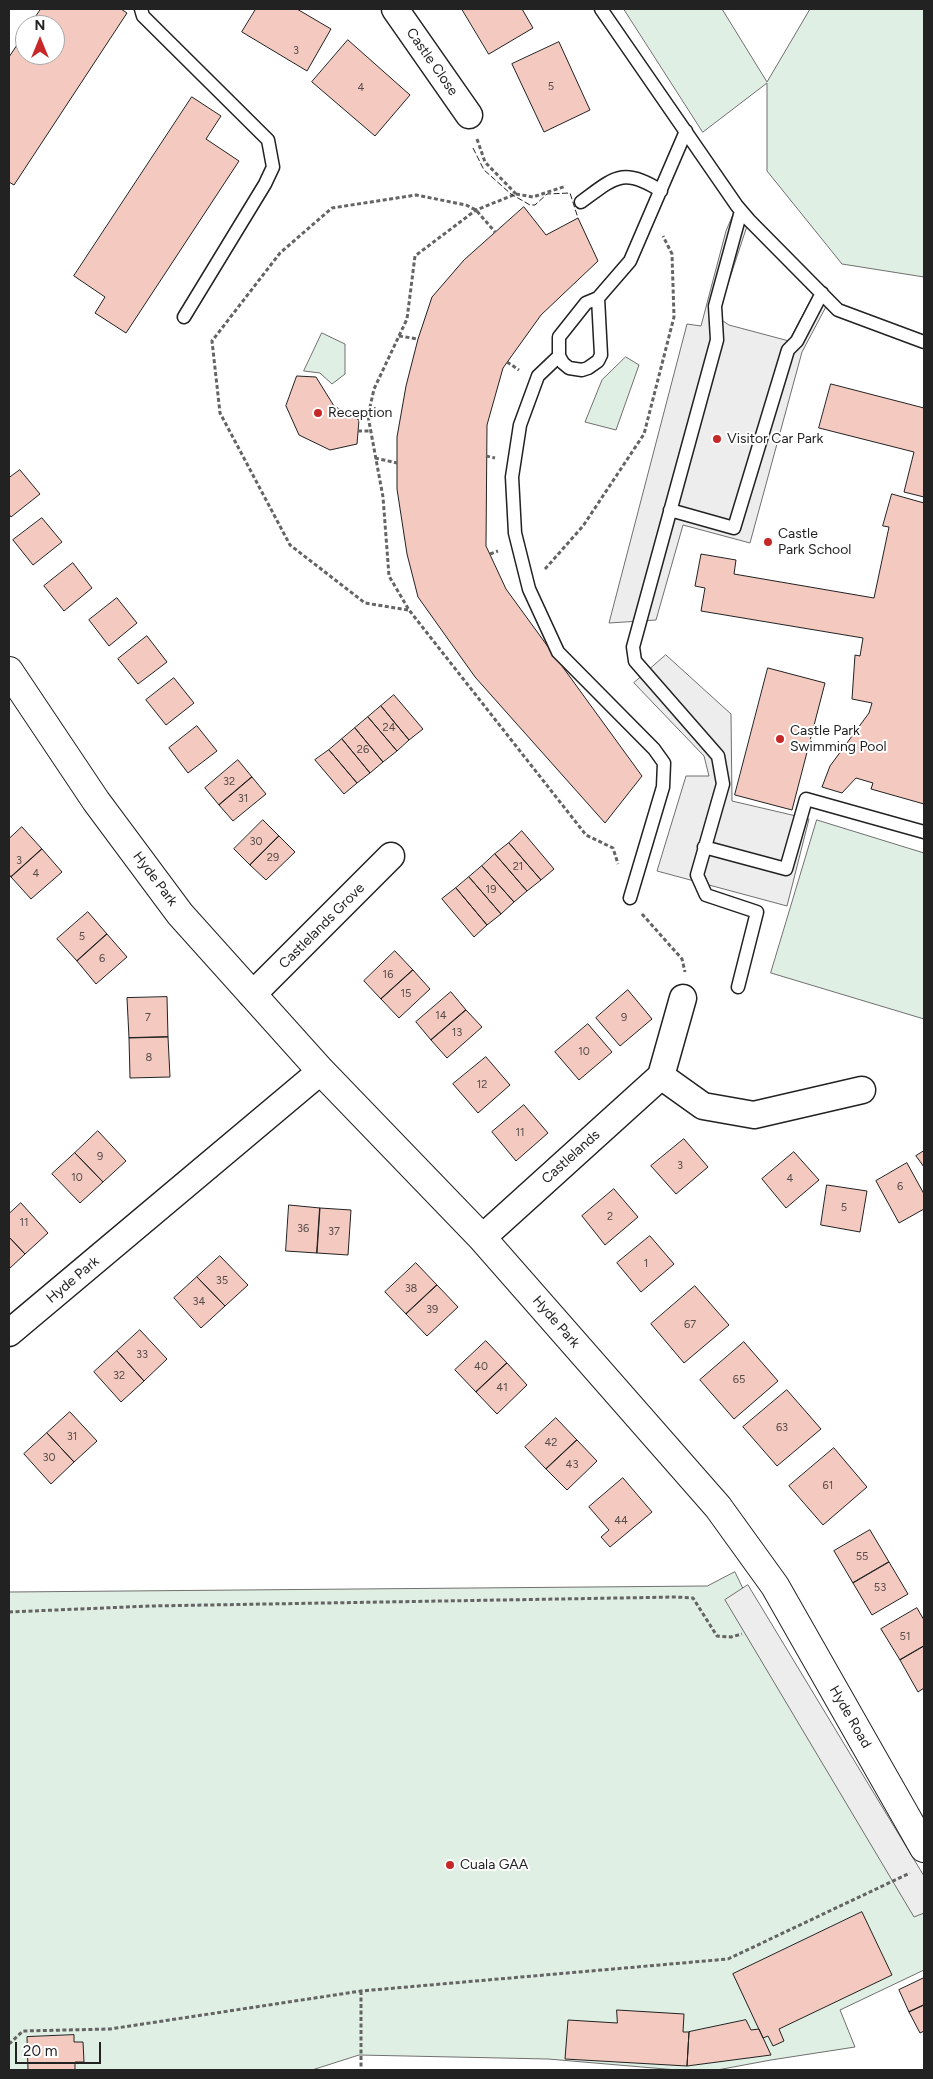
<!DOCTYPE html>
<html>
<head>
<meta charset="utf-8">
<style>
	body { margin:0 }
	#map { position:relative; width:933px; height:2079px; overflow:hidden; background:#fff; font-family:Figtree,sans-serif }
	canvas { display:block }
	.frame { position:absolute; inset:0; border:10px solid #222; pointer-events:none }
	.north { position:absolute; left:15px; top:15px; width:50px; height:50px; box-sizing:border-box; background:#fff; border:1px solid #a7a7a7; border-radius:50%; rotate:0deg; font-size:14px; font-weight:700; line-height:20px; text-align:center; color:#222 }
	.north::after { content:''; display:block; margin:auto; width:18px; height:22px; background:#c62828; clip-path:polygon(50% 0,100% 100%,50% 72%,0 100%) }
	.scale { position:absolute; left:15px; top:2042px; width:86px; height:22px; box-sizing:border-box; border:2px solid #222; border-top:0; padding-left:6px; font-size:15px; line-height:18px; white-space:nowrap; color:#222; -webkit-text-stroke:4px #fff; paint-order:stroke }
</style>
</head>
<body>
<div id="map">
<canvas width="933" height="2079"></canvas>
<div class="frame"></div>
<div class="north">N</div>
<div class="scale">20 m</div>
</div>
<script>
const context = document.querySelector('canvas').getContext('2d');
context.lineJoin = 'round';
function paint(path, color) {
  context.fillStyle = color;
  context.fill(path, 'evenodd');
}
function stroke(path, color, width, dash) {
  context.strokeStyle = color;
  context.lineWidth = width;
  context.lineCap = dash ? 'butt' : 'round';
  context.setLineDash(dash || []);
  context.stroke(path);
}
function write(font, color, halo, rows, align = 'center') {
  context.font = font + ' Figtree,sans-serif';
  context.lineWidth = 4;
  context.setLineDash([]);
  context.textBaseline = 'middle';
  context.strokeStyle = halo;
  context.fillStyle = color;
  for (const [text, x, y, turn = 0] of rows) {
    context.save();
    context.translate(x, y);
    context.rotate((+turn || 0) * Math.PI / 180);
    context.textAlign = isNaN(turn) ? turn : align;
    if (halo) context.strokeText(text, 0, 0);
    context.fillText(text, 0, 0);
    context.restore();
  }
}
const green = new Path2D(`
	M624,9H722L767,82L810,9H924V277L842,264L767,171V83L703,132Z
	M322,333L345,344V374L332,384L320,373L304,371Z
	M626,357L639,365L616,430L585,422L602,380Z
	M817,820L924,853V1019L771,973Z
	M735,1572L773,1651L924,1912V1970L840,2010L855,2047L771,2060L717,2070H677L548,2059L359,2055L312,2070H9V1592L707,1586Z`);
paint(green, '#e0efe3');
stroke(green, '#6f6f6f', 1);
const parking = new Path2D(`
	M737,206L749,220L717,317L729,325L789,341L817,288L829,301L802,352L750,543L683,525L656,620L609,623L687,324L701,326L726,231Z
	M666,655L731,714L732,801L809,819L787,906L657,871L686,776H709L704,756L634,683Z
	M748,1585L924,1876V1913L914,1917L725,1600Z`);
paint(parking, '#ededed');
stroke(parking, '#6f6f6f', 1);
const building = new Path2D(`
	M41,9H121L127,13L14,185L9,182V57L25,33V55H55V25H30Z
	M256,9H297L331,29L307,71L242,32Z
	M462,9H522L533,28L489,54Z
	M348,40L410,95L375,136L312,82Z
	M559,42L590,110L544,132L512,64Z
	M192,97L221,116L206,139L239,161L126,333L95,313L105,297L74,276Z
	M524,207L546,235L578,218L598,261L541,315L503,368L487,425L486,546L506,589L642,776L605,823L475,677L418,597L407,554L397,489V437L406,386L418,339L432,297L464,260Z
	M297,376L316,377L334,406L359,420L357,444L330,450L299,435L286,406Z
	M831,384L924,408V497L904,492L914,452L819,428Z
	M20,470L40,494L11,517L9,514V478Z
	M892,494L924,503V804L871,789L873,783L856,778L842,793L822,787L830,766L869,713L872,703L852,699L855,655L860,656L863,638L701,611L705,588L695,586L701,554L736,560L734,574L874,598L889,527L883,526Z
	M42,518L62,542L33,565L13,540Z
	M73,563L92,588L64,611L44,586Z
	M117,598L137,623L109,646L89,620Z
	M147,636L167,662L138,684L118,659Z
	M768,668L825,683L792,810L735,795Z
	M174,678L194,703L166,725L146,700Z
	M394,695L423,729L409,740L381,706Z
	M381,706L409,740L397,751L368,717Z
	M368,717L397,751L383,762L355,728Z
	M197,726L217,751L188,773L169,748Z
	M355,728L383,762L370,773L342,739Z
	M342,739L370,773L357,783L329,750Z
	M329,750L357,783L344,794L315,760Z
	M238,760L252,777L219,805L205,788Z
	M252,777L266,794L233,821L219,805Z
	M263,820L279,836L250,865L234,849Z
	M22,827L42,849L11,877L9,874V839Z
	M522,831L554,869L541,880L509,843Z
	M279,836L295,852L266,880L250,865Z
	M509,843L541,880L527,891L495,854Z
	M42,849L62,872L31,899L11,877Z
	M495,854L527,891L514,902L482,866Z
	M482,866L514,902L501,914L469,877Z
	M469,877L501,914L487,925L456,888Z
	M456,888L487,925L474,937L442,899Z
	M88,912L107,934L77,961L57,939Z
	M107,934L127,957L96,984L77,961Z
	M395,951L413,970L381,999L364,981Z
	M413,970L430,989L399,1018L381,999Z
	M628,990L652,1019L620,1046L596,1018Z
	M451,992L466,1010L431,1040L416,1022Z
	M167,997L168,1037L129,1038L127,998Z
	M466,1010L482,1027L447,1058L431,1040Z
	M588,1024L612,1052L579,1080L555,1052Z
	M168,1037L170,1077L130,1078L129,1038Z
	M486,1057L510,1085L478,1113L453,1084Z
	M524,1105L548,1133L516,1161L492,1132Z
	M98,1131L126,1161L103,1182L75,1153Z
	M684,1139L708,1167L676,1194L651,1166Z
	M924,1151V1167L916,1156Z
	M794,1152L819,1180L786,1208L762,1179Z
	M75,1153L103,1182L80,1203L52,1174Z
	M907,1163L924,1194V1209L899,1223L876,1181Z
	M827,1185L867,1191L860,1232L821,1225Z
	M614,1189L638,1217L605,1245L582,1216Z
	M21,1203L48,1233L25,1254L9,1237V1214Z
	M289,1205L320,1208L317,1253L286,1251Z
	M320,1208L351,1210L348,1255L317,1253Z
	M650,1236L674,1264L641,1292L617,1263Z
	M9,1237L25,1254L9,1269Z
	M220,1256L248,1285L225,1306L197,1277Z
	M416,1263L437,1285L406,1314L385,1292Z
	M197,1277L225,1306L201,1328L174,1298Z
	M437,1285L458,1307L427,1336L406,1314Z
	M695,1286L729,1325L684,1363L651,1324Z
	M140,1330L167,1359L144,1381L117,1351Z
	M486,1341L507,1363L476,1392L455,1370Z
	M744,1342L778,1381L734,1419L700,1380Z
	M117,1351L144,1381L121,1402L94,1372Z
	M507,1363L527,1385L497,1414L476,1392Z
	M787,1390L821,1429L777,1466L743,1427Z
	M70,1412L97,1441L74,1462L47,1433Z
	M556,1418L577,1440L546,1469L525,1447Z
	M47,1433L74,1462L51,1484L24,1454Z
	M577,1440L597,1461L567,1490L546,1469Z
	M834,1448L867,1487L823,1525L789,1486Z
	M623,1478L652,1512L610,1547L601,1537L609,1530L589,1507Z
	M870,1530L889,1562L853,1583L834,1551Z
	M889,1562L908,1594L872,1615L853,1583Z
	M917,1608L924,1620V1646L900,1660L881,1629Z
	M924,1646V1688L918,1692L900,1660Z
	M862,1912L892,1975L779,2029L784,2041L773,2046L768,2036L763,2038L733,1974Z
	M924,1978V2005L909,2012L899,1990Z
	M924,2005V2031L920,2033L909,2012Z
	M617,2010L684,2014L683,2032H689L687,2066L565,2059L568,2020L617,2023Z
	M746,2020L751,2030L759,2029L771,2055L687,2066L689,2032Z
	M74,2035V2042H83L84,2062H75V2070H28L27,2037Z`);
paint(building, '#f3c9c0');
stroke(building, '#222', 1);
const lane = new Path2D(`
	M141,9L143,16L268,140L273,167L265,184L184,317
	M601,9L737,206L749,220L838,310L924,342
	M581,202C614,178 623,166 661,191
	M598,298L601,355L598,361L588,368L582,370L569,368L563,363L559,356V337L586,303L598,298L630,261L686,131
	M559,356L538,376L520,425L512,477L515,533L529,589L558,652L654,749L664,763L663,787L630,898
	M670,510L734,528L788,350L797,341L822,293
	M704,847L786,869L806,799L924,832
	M738,987L757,912L706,895L697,875L723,784L718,756L635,661L633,647L717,340L715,306L741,211`);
const street = new Path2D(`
	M395,9L469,115
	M252,995L391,856
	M661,1076L683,998
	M482,1238L661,1076L703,1106L754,1115L862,1090
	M9,1333L321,1071`);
const secondary = new Path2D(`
	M9,671L96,801L180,914L321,1071L482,1238L718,1507L775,1586L924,1848`);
stroke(lane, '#222', 15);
stroke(street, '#222', 29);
stroke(secondary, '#222', 30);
stroke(new Path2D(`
	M477,139L485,162L516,194L476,210L415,256L407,319L374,389L368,416L383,497L389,576L409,610L586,835L613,848L618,864
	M516,194L533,197L566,186
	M399,336L418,339
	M507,362L519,370
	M358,431H370
	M486,456L495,458
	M375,458L397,463
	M490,554L498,551
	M545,569L583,526L644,434L674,317L672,254L663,236
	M408,610L365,603L290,545L220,413L212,341L280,253L332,208L416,195L466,205L476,210L495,232
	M642,914L682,959L685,972
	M9,1612L150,1606L676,1597L693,1598L717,1636L731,1637L742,1634
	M361,1991V2070
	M9,2044L23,2031L110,2029L361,1991L728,1959L910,1873`), '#646464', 3, [4, 2.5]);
stroke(lane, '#fff', 12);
stroke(street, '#fff', 26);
stroke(secondary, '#fff', 28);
stroke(new Path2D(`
	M473,148L484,170L511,194L530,205H535L547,194L570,193L578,218`), '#222', 1, [6, 2.5]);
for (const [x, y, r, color] of [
	[318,413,5,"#c62828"],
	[717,439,5,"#c62828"],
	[768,542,5,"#c62828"],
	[780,739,5,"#c62828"],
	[450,1865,5,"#c62828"]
]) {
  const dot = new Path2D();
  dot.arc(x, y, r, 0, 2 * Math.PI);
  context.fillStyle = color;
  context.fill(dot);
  stroke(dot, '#fff', 2);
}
write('11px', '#564c4a', null, [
	["3",296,51],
	["5",551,87],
	["4",361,88],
	["24",389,728],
	["26",363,750],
	["32",229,782],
	["31",243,799],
	["30",256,842],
	["29",273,858],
	["3",19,861],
	["21",518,867],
	["4",36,874],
	["19",491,890],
	["5",82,937],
	["6",102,959],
	["16",388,975],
	["15",406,994],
	["14",441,1016],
	["7",148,1018],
	["9",624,1018],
	["13",457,1033],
	["10",584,1052],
	["8",149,1058],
	["12",482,1085],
	["11",520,1133],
	["9",100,1157],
	["3",680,1166],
	["10",77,1178],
	["4",790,1179],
	["6",900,1187],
	["5",844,1208],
	["2",610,1217],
	["11",24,1223],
	["36",303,1229],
	["37",334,1232],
	["1",646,1264],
	["35",222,1281],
	["38",411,1289],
	["34",199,1302],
	["39",432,1310],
	["67",690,1325],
	["33",142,1355],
	["40",481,1367],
	["32",119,1376],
	["65",739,1380],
	["41",502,1388],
	["63",782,1428],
	["31",72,1437],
	["42",551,1443],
	["30",49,1458],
	["43",572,1465],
	["61",828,1486],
	["44",621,1521],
	["55",862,1557],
	["53",880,1588],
	["51",905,1637]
]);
write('14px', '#222', '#fff', [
	["Castle Close",432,62,55],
	["Hyde Park",155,879,53],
	["Castlelands Grove",322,926,-45],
	["Castlelands",571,1157,-42],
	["Hyde Park",73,1280,-40],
	["Hyde Park",556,1322,49],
	["Hyde Road",850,1717,60]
]);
write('14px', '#222', '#fff', [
	["Reception",328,413],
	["Visitor Car Park",727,439],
	["Castle",778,534],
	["Park School",778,550],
	["Castle Park",790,731],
	["Swimming Pool",790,747],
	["Cuala GAA",460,1865]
], 'left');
</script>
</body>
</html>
